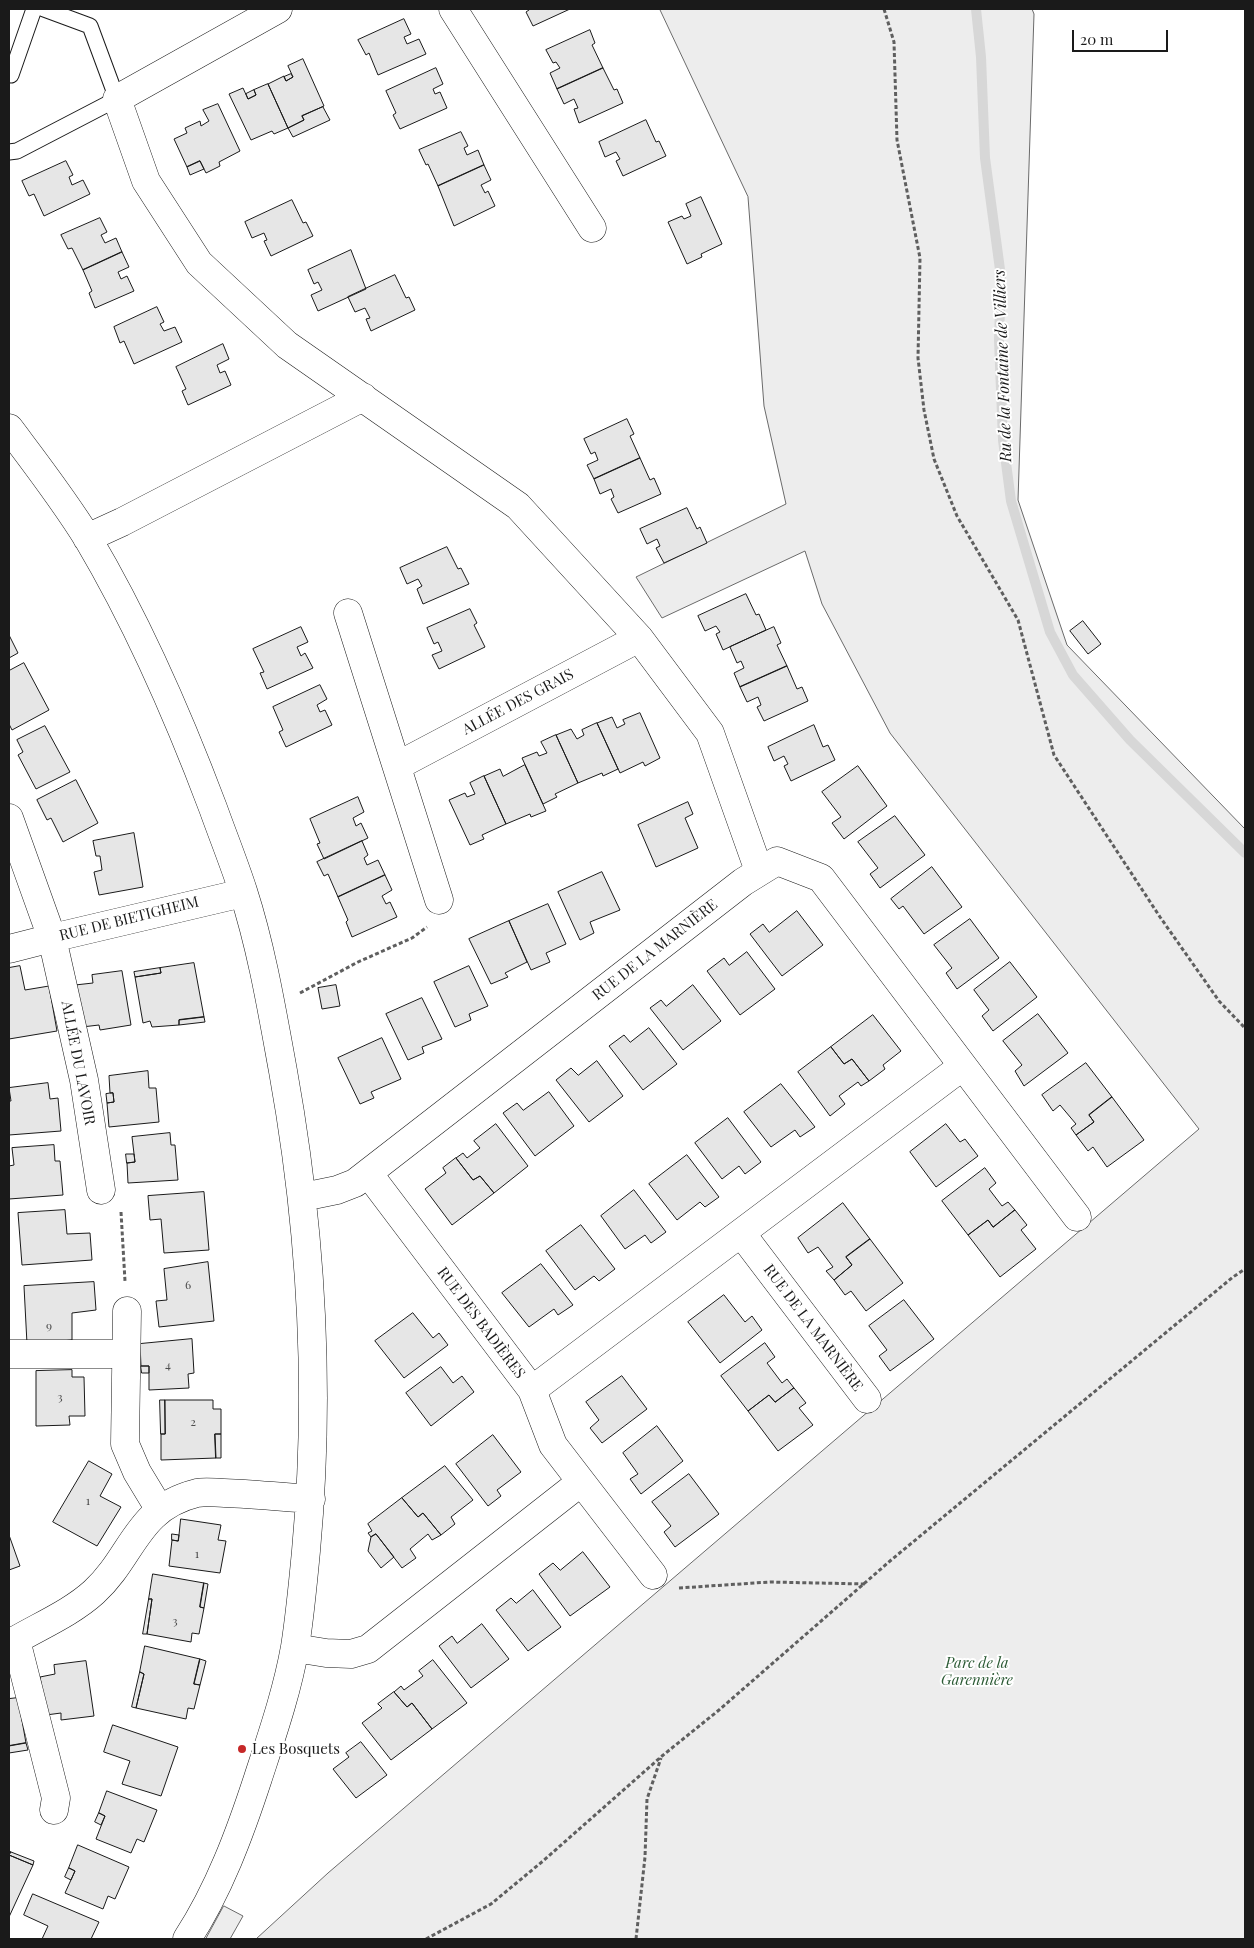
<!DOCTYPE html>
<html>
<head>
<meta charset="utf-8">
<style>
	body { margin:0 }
	#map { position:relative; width:1254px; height:1948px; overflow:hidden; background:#fff; font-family:"Playfair Display",serif }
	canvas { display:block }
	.frame { position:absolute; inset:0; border:10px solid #1a1a1a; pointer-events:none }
	.scale { position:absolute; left:1072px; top:30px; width:96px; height:22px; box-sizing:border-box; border:2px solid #1a1a1a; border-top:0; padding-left:6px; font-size:15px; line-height:18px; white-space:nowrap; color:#1a1a1a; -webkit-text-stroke:4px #fff; paint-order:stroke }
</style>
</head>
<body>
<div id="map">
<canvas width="1254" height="1948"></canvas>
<div class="frame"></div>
<div class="scale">20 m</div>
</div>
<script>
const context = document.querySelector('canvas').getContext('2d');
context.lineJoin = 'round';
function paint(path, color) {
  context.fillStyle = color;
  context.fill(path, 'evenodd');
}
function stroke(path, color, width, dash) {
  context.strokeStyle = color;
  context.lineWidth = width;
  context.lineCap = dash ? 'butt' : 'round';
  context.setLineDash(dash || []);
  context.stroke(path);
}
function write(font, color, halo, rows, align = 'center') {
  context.font = font + ' "Playfair Display",serif';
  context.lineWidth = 4;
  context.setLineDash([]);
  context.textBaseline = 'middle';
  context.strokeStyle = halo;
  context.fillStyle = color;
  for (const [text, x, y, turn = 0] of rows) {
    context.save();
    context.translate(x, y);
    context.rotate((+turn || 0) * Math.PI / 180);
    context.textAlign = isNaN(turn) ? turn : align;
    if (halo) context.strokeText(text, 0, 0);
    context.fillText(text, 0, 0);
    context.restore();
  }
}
const green = new Path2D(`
	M660,9H1032L1034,14L1018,500L1067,645L1245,829V1939H256L328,1873L1199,1129L890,733L822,604L805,551L662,618L636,577L786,504L764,406L748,197Z
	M224,1906L243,1916L230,1939H206Z`);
paint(green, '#ededed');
stroke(green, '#6a6a6a', 1);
stroke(new Path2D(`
	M976,9L981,57L985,158L1001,277L999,340L1003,440L1011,501L1050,632L1073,675L1130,740L1245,853`), '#d7d7d7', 10);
const building = new Path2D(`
	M529,9H570L533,26L526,12L529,10Z
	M404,19L411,34L404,37L407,44L419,39L426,54L378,75L369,53L366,55L358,40Z
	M590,30L595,43L592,45L603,68L557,89L550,73L560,68L556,62L553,63L546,50Z
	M303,59L324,106L302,116L304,120L288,128L268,84L284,76L286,81L293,77L288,66Z
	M436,68L443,84L433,89L435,94L440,92L447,108L400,129L393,115L396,113L386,91Z
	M603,68L614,90L617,89L623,103L579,123L574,109L578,108L574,99L564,104L557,89Z
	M291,74L293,77L286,81L284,77Z
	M268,84L288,128L274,134L272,131L251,140L229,94L243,88L248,99L256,95L254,90Z
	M254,90L256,95L248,99L246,94Z
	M218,104L240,151L219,162L220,166L206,173L200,161L187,167L174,139L187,133L185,128L200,121L201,126L209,121L203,110Z
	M323,107L330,120L293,137L288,128L304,120L302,116Z
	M646,120L656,142L659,141L666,156L623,176L616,161L620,159L616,152L605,157L599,142Z
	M461,132L468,146L464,148L467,155L478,150L484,165L438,186L428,164L426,165L419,150Z
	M66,161L73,175L69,177L72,185L83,180L90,194L44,216L34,194L29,196L22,181Z
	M200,161L204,169L190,175L187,167Z
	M484,165L491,180L481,185L485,193L488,191L495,206L454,226L438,186Z
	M701,197L722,244L701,254L702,257L687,264L668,222L682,216L684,219L691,216L686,204Z
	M292,200L303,223L306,222L313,236L271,256L264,241L267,240L264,233L252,238L245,222Z
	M100,218L107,232L101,235L105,243L116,238L122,252L83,270L72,248L68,249L61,235Z
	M351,250L366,289L318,311L311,295L322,290L318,282L314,284L308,270Z
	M122,252L129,267L118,272L121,279L127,276L134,291L95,308L89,293L92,291L83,270Z
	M395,275L406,298L409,297L415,310L371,331L366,319L370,318L365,308L355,312L348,297Z
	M157,307L164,322L160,324L164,331L175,327L182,342L134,364L124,341L120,343L114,327Z
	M223,344L229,359L217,365L220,373L225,371L231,385L188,405L182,391L186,389L176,367Z
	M627,419L634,434L630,436L640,458L594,479L587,465L598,460L595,452L591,454L584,439Z
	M640,458L650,480L654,478L661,494L618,513L611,499L614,497L611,489L600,494L594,479Z
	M687,508L697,529L700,527L707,543L664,563L656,548L660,546L657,539L647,544L640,529Z
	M447,547L458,569L461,568L469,584L423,604L417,589L422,586L418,579L407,584L400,568Z
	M746,594L756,615L759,614L766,630L723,650L716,634L720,632L716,626L705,631L698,616Z
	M470,609L477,623L474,625L485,647L439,669L432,655L442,651L438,642L434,644L427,628Z
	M1083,621L1101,644L1088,654L1070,631Z
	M301,627L308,642L297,647L301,656L305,653L313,668L267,689L260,673L264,672L253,649Z
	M774,627L781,643L777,645L787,666L740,687L734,673L744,668L741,661L737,663L730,647Z
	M9,635L18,653L9,658Z
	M24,663L49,710L12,730L9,724V671Z
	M787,666L797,689L802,687L808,701L764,721L757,707L761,705L758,697L747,702L740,687Z
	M320,685L327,699L317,705L320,712L325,710L332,725L286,747L279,732L283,730L273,707Z
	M640,713L660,758L645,766L643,762L620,773L597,723L612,717L617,728L625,724L623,720Z
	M597,723L618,769L603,776L602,773L578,783L556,735L571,729L577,739L584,735L582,730Z
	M814,725L823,747L828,745L835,760L791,781L784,766L788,764L784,756L774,761L768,747Z
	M45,726L70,772L36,789L18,755L23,752L17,740Z
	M556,735L578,783L555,794L557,797L543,804L522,758L537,752L539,756L547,753L541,742Z
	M525,765L546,811L531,817L530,814L506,824L484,776L500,769L503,776Z
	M858,766L887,806L844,839L832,823L841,817L822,792Z
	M484,776L506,824L482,835L484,839L470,845L449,800L465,793L467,797L475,794L470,783Z
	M76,780L98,823L63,842L51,818L47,820L37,800Z
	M358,797L364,812L353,818L356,826L361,823L368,838L324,859L317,844L320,843L310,819Z
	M688,802L693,814L685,818L698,848L656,867L638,825Z
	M895,816L925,855L880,888L870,874L878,868L858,842Z
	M134,833L143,887L99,895L94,872L102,870L100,856H96L93,841Z
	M362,841L368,855L364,858L367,865L378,860L385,875L338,897L328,874L324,876L317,862Z
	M932,867L962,907L924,934L903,906L899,909L891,899Z
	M602,872L620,910L590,922L594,933L580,940L558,892Z
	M385,875L392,890L382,896L386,904L390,902L397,917L352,937L346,922L348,920L338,897Z
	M548,904L566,944L546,953L550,962L531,970L509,921Z
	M797,911L823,945L782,976L750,934L763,924L769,932Z
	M970,919L999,958L957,989L946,973L952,968L934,945Z
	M509,921L527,962L505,973L508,977L491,984L469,939Z
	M747,952L775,989L740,1015L707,971L724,958L729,965Z
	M1010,962L1037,997L993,1031L982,1016L989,1010L974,990Z
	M194,963L204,1017L179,1020V1025L152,1027L150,1021L143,1023L135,977L161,973L160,968Z
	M20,966L25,990L49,986L57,1031L9,1039V968Z
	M469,966L488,1006L469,1014L471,1020L455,1027L434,982Z
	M160,968L161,973L135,977L134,972Z
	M122,971L131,1025L100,1030L99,1025L82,1027L75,985L93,983L92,975Z
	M336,985L340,1006L322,1009L318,988Z
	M693,985L721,1021L683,1050L650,1008L661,1000L666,1006Z
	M422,998L442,1039L422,1047L424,1053L408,1060L386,1014Z
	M1038,1014L1068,1053L1024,1086L1015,1071L1022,1065L1003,1041Z
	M873,1015L901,1051L883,1065L885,1069L869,1081L852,1059L844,1064L831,1047Z
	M204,1017L205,1022L179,1025V1020Z
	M649,1028L677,1064L643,1090L609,1046L624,1035L630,1042Z
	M382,1038L401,1079L371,1092L374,1098L360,1104L338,1058Z
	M831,1047L844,1064L852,1059L869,1081L861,1086L858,1082L839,1096L845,1104L830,1116L798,1072Z
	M597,1061L623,1096L589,1122L556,1080L571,1068L578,1075Z
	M1086,1063L1112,1097L1089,1115L1094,1122L1076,1135L1071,1128L1076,1124L1060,1105L1053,1111L1042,1095Z
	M148,1071L149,1088H156L159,1122L109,1127L107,1103L114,1102L113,1093H110L109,1076Z
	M48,1083L50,1099L58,1098L61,1131L9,1135V1101H11L9,1088Z
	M781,1084L815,1127L800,1137L795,1130L771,1147L744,1112Z
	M549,1092L574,1126L535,1156L503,1113L517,1103L523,1110Z
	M113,1093L114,1102L107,1103L106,1094Z
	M1112,1097L1144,1140L1107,1167L1093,1147L1088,1151L1076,1135L1094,1122L1089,1115Z
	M728,1118L761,1162L745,1174L739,1166L722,1179L695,1143Z
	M496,1124L528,1166L494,1193L480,1176L473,1180L456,1158L463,1153L467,1158L480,1148L474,1141Z
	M946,1124L960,1142L965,1139L978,1156L936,1187L910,1152Z
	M170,1133L171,1145H175L178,1180L128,1183L127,1163L135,1162L132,1137Z
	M54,1145L55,1161H60L63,1195L9,1199V1166L14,1165L12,1148Z
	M126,1154H134L135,1162L127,1163Z
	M687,1155L719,1197L705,1207L700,1202L677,1220L649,1184Z
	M456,1158L473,1180L480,1176L494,1193L452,1225L425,1189L446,1173L443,1168Z
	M985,1168L996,1183L989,1189L1002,1206L1008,1202L1015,1210L993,1227L988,1220L968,1235L942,1201Z
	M634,1190L666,1232L651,1243L645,1235L625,1249L601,1216Z
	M204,1192L209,1250L164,1253L161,1219L150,1220L148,1196Z
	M843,1203L870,1239L846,1257L852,1265L834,1280L826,1271L833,1267L818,1247L808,1253L798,1238Z
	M65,1210L67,1234L90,1233L92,1260L22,1265L18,1213Z
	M1015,1210L1027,1225L1021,1230L1036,1249L1000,1277L968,1235L988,1220L993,1227Z
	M581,1225L615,1269L599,1281L594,1276L575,1290L546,1251Z
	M870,1239L903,1283L866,1311L851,1291L845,1295L834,1280L852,1265L846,1257Z
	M208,1262L214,1321L159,1327L156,1301L167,1300L164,1269Z
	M541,1264L573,1305L558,1315L554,1309L529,1327L502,1293Z
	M94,1282L96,1310L72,1313V1340L27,1344L24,1286Z
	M724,1295L745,1322L752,1316L762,1330L720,1363L688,1322Z
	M904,1300L934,1339L890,1371L879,1356L887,1350L869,1326Z
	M413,1313L433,1338L439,1333L448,1345L404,1378L375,1341Z
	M192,1339L194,1373L188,1374L189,1388L149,1390V1366H141L140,1344Z
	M765,1343L775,1357L767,1363L782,1383L787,1379L794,1388L775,1402L769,1395L748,1411L721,1376Z
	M141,1366H149V1373H142Z
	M441,1367L453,1383L462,1376L474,1392L431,1426L406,1393Z
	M72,1370V1377H84L85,1416H69L70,1425L36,1426V1371Z
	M622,1376L647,1409L602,1443L590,1428L599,1420L586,1402Z
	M794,1388L806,1403L799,1408L813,1425L778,1451L748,1411L769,1395L775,1402Z
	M160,1400H165V1434H161Z
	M165,1400H213V1409H221V1434H215L216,1458L161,1460V1434H165Z
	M657,1426L683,1461L641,1494L630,1479L638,1474L623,1453Z
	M215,1434H221V1458H216Z
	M493,1435L521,1472L497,1490L501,1496L488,1506L456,1464Z
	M89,1461L112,1474L100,1496L121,1507L97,1546L53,1522Z
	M445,1466L473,1500L451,1517L455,1524L441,1535L423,1513L418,1517L402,1498Z
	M689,1474L719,1514L675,1547L664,1532L671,1526L652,1502Z
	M402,1498L418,1517L423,1513L441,1535L432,1540L428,1534L410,1549L416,1558L402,1568L376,1534L371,1537L368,1533L372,1531L368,1524Z
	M181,1519L221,1525L218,1540L226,1541L220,1573L169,1566L172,1540L178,1541Z
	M172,1534L179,1535L178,1541L172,1540Z
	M376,1534L394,1557L381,1568L368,1551L371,1537Z
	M9,1535L20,1566L9,1570Z
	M583,1552L610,1587L570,1616L539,1574L553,1563L560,1570Z
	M153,1574L204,1583L200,1607L204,1608L199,1634L192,1633L191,1642L147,1634L152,1599H149Z
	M204,1583L208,1584L204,1608L200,1607Z
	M533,1590L561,1627L528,1651L496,1610L511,1598L516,1603Z
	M149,1599H152L147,1634H143Z
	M482,1624L509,1659L471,1688L439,1646L452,1636L457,1643Z
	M145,1646L200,1659L194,1684L200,1685L194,1709L188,1708L186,1719L136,1708L144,1674L140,1672Z
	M200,1659L206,1661L200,1685L194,1684Z
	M433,1660L467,1703L432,1729L412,1703L407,1707L394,1692L401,1686L404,1690L423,1676L419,1671Z
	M86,1661L94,1716L61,1720V1713L46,1715L40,1677L55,1674L54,1665Z
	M140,1672L144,1674L136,1708L132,1707Z
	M394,1692L407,1707L412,1703L432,1729L391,1760L362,1723L382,1708L378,1704Z
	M18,1698L26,1743L9,1746V1699Z
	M113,1725L178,1747L161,1796L122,1784L130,1761L104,1752Z
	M361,1742L387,1775L356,1798L333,1769L349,1757L346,1753Z
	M26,1743L28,1750L9,1753V1746Z
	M107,1791L157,1810L144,1842L137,1839L131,1853L96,1839L105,1816L99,1813Z
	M99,1813L105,1816L101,1825L95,1822Z
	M78,1845L129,1867L115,1899L108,1896L103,1909L65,1893L75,1871L69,1868Z
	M9,1851L11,1852L9,1855L33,1865L9,1917Z
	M11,1852L34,1861L33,1865L9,1855Z
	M69,1868L75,1871L71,1880L65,1877Z
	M33,1894L99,1922L91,1939H42L48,1926L24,1915Z`);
paint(building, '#e6e6e6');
stroke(building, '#1a1a1a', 1);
const service = new Path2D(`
	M11,75L34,9
	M9,152L17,151L117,99L90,26L44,9`);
const minor = new Path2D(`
	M278,9L117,99L146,181L199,263L287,345L518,506L639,638L710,733L759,871
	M453,9L592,228
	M9,428C36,464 64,500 88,539C139,625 178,715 213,808C223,836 234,863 243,891C262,950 272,1011 283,1071C312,1232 321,1388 306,1551C303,1583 300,1615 295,1647C287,1692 272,1735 258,1778C240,1833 219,1890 187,1939
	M87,538L122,522L363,397
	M348,613L439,900
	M397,766L639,638
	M9,818L52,938L243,893
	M9,949L52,938L84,1080L101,1190
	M368,1173L532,1390L553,1445L653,1575
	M303,1197L337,1190L355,1183L743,882L777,861L821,878L1077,1217
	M741,1233L867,1399
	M127,1311L125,1444L137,1472L160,1510
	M9,1354H126
	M532,1390L963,1066
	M16,1640L56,1798L54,1810
	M9,1642L16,1640C42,1625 72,1612 94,1592C134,1555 136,1508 197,1493C206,1491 216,1493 224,1493C253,1494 282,1497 311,1499
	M295,1648L326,1653L351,1654L368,1649L581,1482`);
stroke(service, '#1a1a1a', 17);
stroke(minor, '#1a1a1a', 29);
stroke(new Path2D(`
	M884,9L894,42L897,140L920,258L918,358L924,410L934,459L957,516L1018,620L1054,755L1160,917L1219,1001L1245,1028
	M300,993L358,962L412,938L427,927
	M121,1212L125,1281
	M679,1588L770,1582L865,1584
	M426,1939L491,1904L543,1861L662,1756L719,1710L890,1561L1233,1277L1245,1269
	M636,1939L645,1857L647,1799L661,1758`), '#5f5f5f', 3, [4, 2.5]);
stroke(service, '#fff', 15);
stroke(minor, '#fff', 28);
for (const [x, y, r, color] of [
	[242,1749,5,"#c62828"]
]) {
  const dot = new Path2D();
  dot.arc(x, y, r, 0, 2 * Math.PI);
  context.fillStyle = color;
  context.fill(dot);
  stroke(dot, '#fff', 2);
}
write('12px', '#4d4d4d', null, [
	["6",188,1285],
	["9",49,1326],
	["4",168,1365],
	["3",60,1397],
	["2",193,1422],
	["1",88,1501],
	["1",197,1554],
	["3",175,1621]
]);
write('15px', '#1a1a1a', '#fff', [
	["ALLÉE DES GRAIS",518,702,-28],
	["RUE DE BIETIGHEIM",129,919,-14],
	["RUE DE LA MARNIÈRE",655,950,-38],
	["ALLÉE DU LAVOIR",78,1063,79],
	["RUE DES BADIÈRES",481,1323,53],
	["RUE DE LA MARNIÈRE",813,1328,53]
]);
write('italic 15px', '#2b5a34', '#fff', [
	["Parc de la",977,1663],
	["Garennière",977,1680]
]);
write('15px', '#1a1a1a', '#fff', [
	["Les Bosquets",252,1749]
], 'left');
write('italic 16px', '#1a1a1a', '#fff', [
	["Ru de la Fontaine de Villiers",1003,366,-92]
]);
</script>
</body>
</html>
